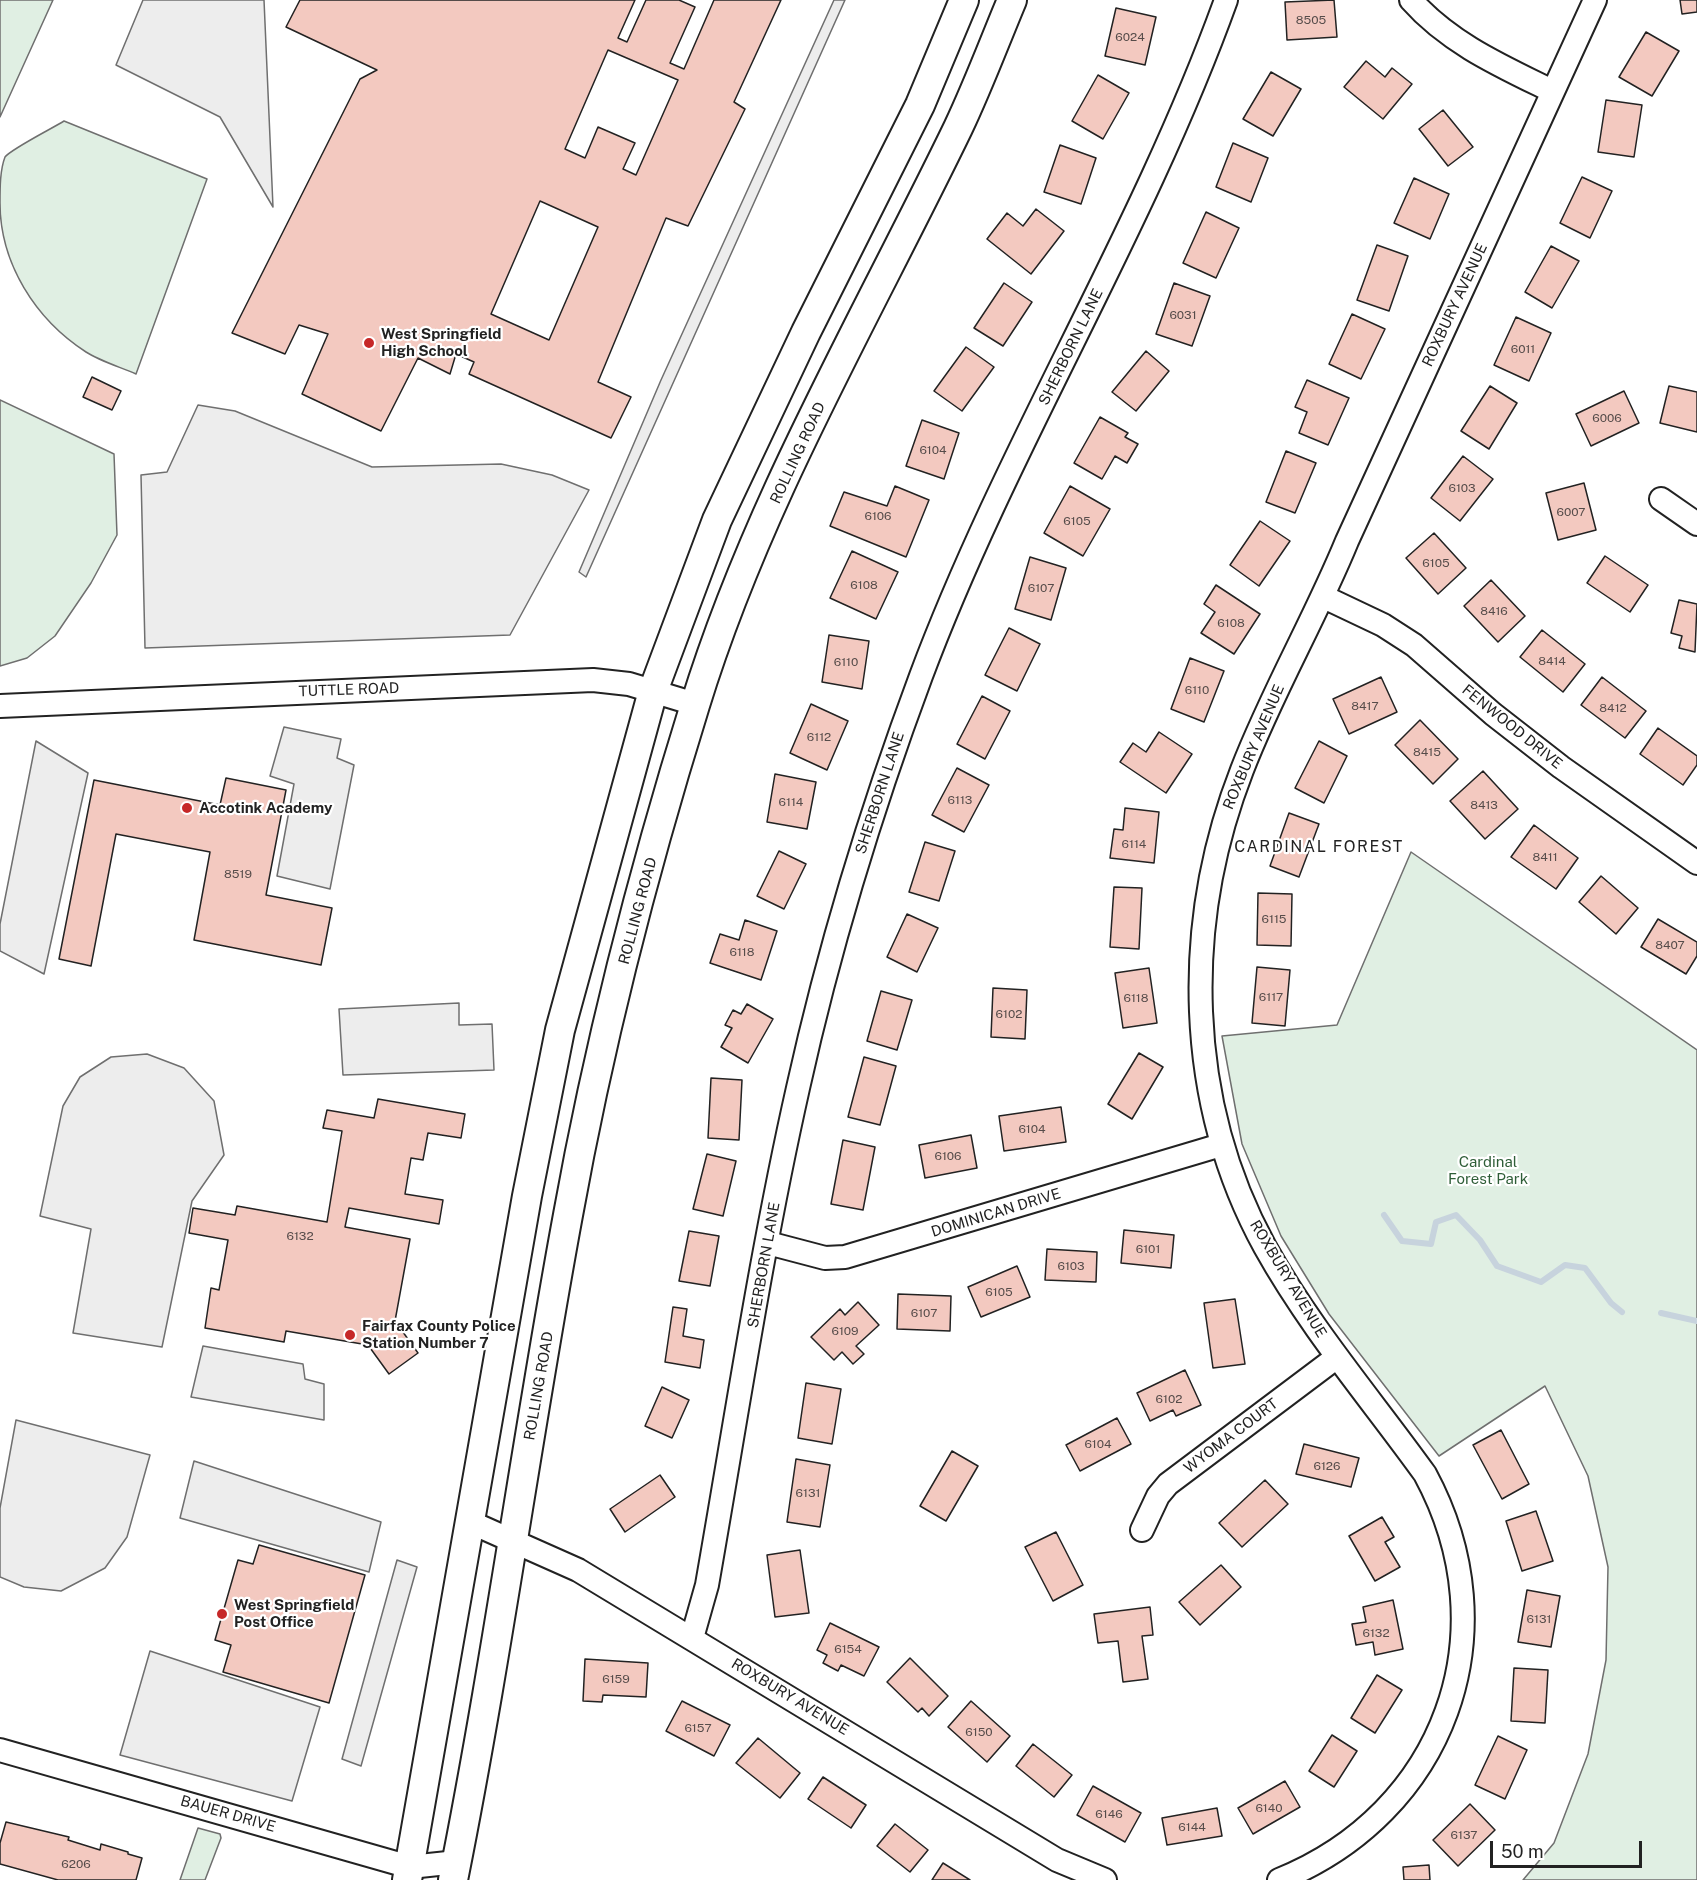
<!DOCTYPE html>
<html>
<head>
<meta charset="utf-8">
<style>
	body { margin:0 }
	#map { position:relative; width:1697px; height:1880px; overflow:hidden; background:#fff; font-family:"Public Sans",sans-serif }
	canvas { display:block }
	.scale { position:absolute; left:1490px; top:1841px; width:152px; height:27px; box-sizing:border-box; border:3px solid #222; border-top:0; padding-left:8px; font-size:18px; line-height:21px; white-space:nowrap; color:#222; -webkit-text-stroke:4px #fff; paint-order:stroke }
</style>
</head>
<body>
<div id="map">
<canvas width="1697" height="1880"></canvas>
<div class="scale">50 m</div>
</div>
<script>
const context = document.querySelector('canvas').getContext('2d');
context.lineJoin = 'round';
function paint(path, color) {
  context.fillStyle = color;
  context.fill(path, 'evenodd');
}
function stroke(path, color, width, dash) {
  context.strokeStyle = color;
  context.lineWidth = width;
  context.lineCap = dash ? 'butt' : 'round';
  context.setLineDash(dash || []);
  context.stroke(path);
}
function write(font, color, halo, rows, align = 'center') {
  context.font = font + ' "Public Sans",sans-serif';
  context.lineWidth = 4.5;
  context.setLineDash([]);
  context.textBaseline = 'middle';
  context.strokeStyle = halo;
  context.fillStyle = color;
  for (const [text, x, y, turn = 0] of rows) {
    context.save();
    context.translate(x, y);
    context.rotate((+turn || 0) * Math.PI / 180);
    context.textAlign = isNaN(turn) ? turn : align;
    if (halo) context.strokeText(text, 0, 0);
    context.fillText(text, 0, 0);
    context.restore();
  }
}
const green = new Path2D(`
	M0,0H53L0,117Z
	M64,121L207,179L136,374C120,367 100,361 86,352C35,319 0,263 0,203C0,188 0,170 5,157C11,149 53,128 64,121Z
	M0,400L114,454L117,535L91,583L55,636L27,658L0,666Z
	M1411,852L1697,1050V1880H1523L1554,1843L1588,1754L1606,1660L1608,1567L1588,1476L1545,1386L1439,1456L1329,1314L1281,1236L1242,1144L1222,1036L1337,1025Z
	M198,1828L220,1834L221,1838L205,1880H180Z`);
paint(green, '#e0efe3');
stroke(green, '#6f6f6f', 1.5);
const parking = new Path2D(`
	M143,0H264L273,207L220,117L116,65Z
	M834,0H845L586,577L579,572L661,380Z
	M198,405L235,411L372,467L501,464L552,475L589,490L510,635L145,648L141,475L167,472Z
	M284,727L341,739L337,758L354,765L330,889L277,876L294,784L270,776Z
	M36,741L88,773L44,974L0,951V924Z
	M459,1003V1025L492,1024L494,1070L343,1075L339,1009Z
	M147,1054L184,1068L214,1101L224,1155L192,1201L162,1347L73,1333L91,1229L40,1216L63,1106L80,1077L111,1057Z
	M203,1346L303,1364L305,1379L324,1384V1420L191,1397Z
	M16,1420L150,1455L127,1537L105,1568L61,1591L24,1587L0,1577V1508Z
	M194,1461L381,1522L369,1572L180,1518Z
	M397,1560L417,1567L361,1766L342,1759Z
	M150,1651L320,1707L292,1801L120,1755Z`);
paint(parking, '#ededed');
stroke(parking, '#6f6f6f', 1.5);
stroke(new Path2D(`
	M1384,1215L1402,1241L1431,1244L1436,1222L1456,1215L1480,1240L1497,1266L1541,1282L1565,1265L1585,1268L1611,1303L1622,1312
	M1661,1313L1697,1321`), '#c7d3dd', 6);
const building = new Path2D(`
	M300,0H635L618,38L627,42L646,0H679L695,7L670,63L684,69L714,0H781L734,102L745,109L688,226L666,218L598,382L631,397L611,438L469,374L474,362L456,354L450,374L418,358L381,431L302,394L328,334L299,325L285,354L232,333L360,79L377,70L286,27ZM608,50L678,80L636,175L623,169L635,143L598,127L585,158L565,149ZM540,201L598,227L549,340L491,314Z
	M1334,0L1337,37L1287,40L1285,2Z
	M1680,0H1697V12L1682,14Z
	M1116,8L1156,17L1145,65L1105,56Z
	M1646,32L1679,51L1652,96L1619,77Z
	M1366,61L1385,77L1392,68L1412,84L1383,119L1344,87Z
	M1271,72L1301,89L1273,136L1243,119Z
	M1098,75L1129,93L1103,139L1072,121Z
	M1606,100L1642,105L1634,157L1598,152Z
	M1443,110L1473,147L1448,166L1419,129Z
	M1233,143L1268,158L1251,202L1216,187Z
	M1060,145L1096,158L1081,204L1044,192Z
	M1582,177L1612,191L1590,238L1560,223Z
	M1414,178L1449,194L1430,239L1394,223Z
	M1036,209L1064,231L1031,274L987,239L1007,213L1023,226Z
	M1206,212L1239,228L1216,278L1183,263Z
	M1377,245L1408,256L1389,311L1357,300Z
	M1551,246L1579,261L1552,308L1525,292Z
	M1004,283L1032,302L1003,346L974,328Z
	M1174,283L1210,296L1192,346L1156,334Z
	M1352,314L1385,329L1361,379L1329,364Z
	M1516,317L1551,333L1529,381L1494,365Z
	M966,347L994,367L962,411L934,391Z
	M1146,351L1169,371L1136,411L1112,392Z
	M92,377L121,391L112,410L83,397Z
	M1307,380L1349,398L1328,445L1299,433L1307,412L1295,407Z
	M1490,386L1517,403L1489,449L1461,431Z
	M1669,386L1697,392V432L1660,423Z
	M1624,391L1639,423L1591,446L1576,414Z
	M1100,417L1128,433L1125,437L1138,444L1127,463L1115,456L1102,479L1074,463Z
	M922,420L959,433L944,479L906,466Z
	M1286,451L1316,463L1295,513L1266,502Z
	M1463,456L1493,479L1460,521L1431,498Z
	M1584,483L1596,530L1558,540L1546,493Z
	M895,486L929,500L906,557L830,526L844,492L887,506Z
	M1070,486L1110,509L1083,556L1044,533Z
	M1260,521L1290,541L1259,586L1230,565Z
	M1434,533L1466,568L1438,594L1406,558Z
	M852,551L898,572L876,619L830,598Z
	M1605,556L1648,585L1630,612L1587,583Z
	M1030,557L1066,568L1051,620L1015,609Z
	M1491,580L1525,616L1498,642L1464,606Z
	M1216,585L1260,614L1234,654L1201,633L1215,612L1204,604Z
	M1679,600L1697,604L1695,652L1679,648L1682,636L1671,633Z
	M1009,628L1040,644L1017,691L985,675Z
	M1542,630L1585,664L1563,692L1520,657Z
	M829,635L869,641L862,689L822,682Z
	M1190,658L1224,671L1204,722L1171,709Z
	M1381,677L1397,712L1349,734L1333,699Z
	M1602,677L1646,711L1625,738L1581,705Z
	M982,696L1010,711L985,759L957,744Z
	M811,704L848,721L827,770L790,753Z
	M1420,720L1458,759L1433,784L1395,745Z
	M1658,728L1697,756V765L1683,785L1640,754Z
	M1159,732L1192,754L1166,793L1120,762L1133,743L1146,752Z
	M1319,741L1347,756L1324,803L1295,788Z
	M957,768L989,785L964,832L932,815Z
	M1483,771L1518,809L1485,839L1450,801Z
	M775,774L816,782L807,829L767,822Z
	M226,778L286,790L266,895L332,908L321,965L194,940L210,852L116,834L91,966L59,959L94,780L220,805Z
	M1125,808L1159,812L1154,863L1110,858L1114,829L1123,830Z
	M1289,813L1319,824L1299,877L1270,866Z
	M1534,825L1578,858L1556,889L1511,857Z
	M925,842L955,851L939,901L909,892Z
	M779,851L806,864L784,909L757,896Z
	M1601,876L1638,908L1616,934L1579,902Z
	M1114,887L1142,888L1139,949L1110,947Z
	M1258,893L1292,894L1291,946L1257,945Z
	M907,914L938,928L917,972L887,957Z
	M1658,919L1697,942V956L1686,974L1641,947Z
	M745,920L777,931L761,980L710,963L720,934L739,940Z
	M1257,967L1290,970L1285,1026L1252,1023Z
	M1149,968L1157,1023L1123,1028L1115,973Z
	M993,988L1027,990L1025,1039L991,1037Z
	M881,991L912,1000L897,1050L867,1041Z
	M747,1004L773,1019L748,1063L721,1047L732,1028L725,1025L733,1010L741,1014Z
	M1139,1053L1163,1067L1132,1119L1108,1104Z
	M864,1057L896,1066L880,1125L848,1117Z
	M711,1078L742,1080L739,1140L708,1138Z
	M378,1099L465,1114L461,1138L428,1133L423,1160L411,1158L405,1194L443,1200L439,1224L349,1208L345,1227L410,1239L395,1321L418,1353L389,1374L368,1345L286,1331L284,1342L205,1328L211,1288L219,1290L228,1240L189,1233L193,1208L235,1215L237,1206L327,1222L342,1131L323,1128L327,1110L374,1118Z
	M1061,1107L1066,1142L1004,1151L999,1116Z
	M971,1135L977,1168L925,1178L919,1145Z
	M843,1140L875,1147L863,1210L831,1204Z
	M707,1154L736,1161L723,1216L693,1209Z
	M1124,1230L1174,1235L1171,1268L1121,1263Z
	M689,1231L719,1236L710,1286L679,1281Z
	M1047,1249L1097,1252L1096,1282L1045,1280Z
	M1017,1266L1030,1297L981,1317L968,1287Z
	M898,1294L951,1296L950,1331L897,1329Z
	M1235,1299L1245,1364L1213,1368L1204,1303Z
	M858,1302L879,1325L856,1346L864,1354L853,1364L842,1352L834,1360L811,1337L840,1309L845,1315Z
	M673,1307L687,1309L683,1336L704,1340L700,1368L665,1362Z
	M1185,1370L1201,1405L1176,1416L1173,1410L1150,1421L1137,1393Z
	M806,1383L841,1389L832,1444L798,1438Z
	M662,1387L689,1400L672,1438L645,1426Z
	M1117,1418L1131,1444L1080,1471L1066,1445Z
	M1501,1430L1529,1484L1502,1499L1473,1445Z
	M1304,1444L1359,1458L1351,1487L1296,1474Z
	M952,1451L978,1466L946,1521L920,1506Z
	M796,1459L830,1465L820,1527L787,1522Z
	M660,1475L675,1497L625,1532L610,1509Z
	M1265,1480L1288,1504L1242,1547L1219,1523Z
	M1536,1511L1553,1561L1522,1571L1506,1521Z
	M1382,1517L1394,1537L1385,1542L1400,1567L1375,1581L1349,1536Z
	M1056,1532L1083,1585L1053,1601L1025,1547Z
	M259,1545L365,1575L329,1703L223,1672L231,1645L215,1640L238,1560L253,1564Z
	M800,1550L809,1613L775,1617L767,1555Z
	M1221,1565L1241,1587L1200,1625L1179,1602Z
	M1527,1590L1560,1596L1551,1647L1518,1642Z
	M1393,1600L1403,1649L1375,1655L1373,1642L1356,1645L1352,1624L1366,1622L1363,1607Z
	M1150,1607L1153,1635L1142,1636L1148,1679L1123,1682L1118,1641L1098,1643L1094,1614Z
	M830,1623L879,1647L864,1676L841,1665L838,1671L823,1663L827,1655L817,1650Z
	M910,1658L948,1696L929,1716L922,1708L918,1712L887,1682Z
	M585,1659L648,1663L646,1697L603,1695L602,1702L583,1701Z
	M1514,1668L1548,1670L1545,1723L1511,1721Z
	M1377,1675L1402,1690L1375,1733L1351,1718Z
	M682,1701L730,1725L714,1756L666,1731Z
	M971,1701L1010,1736L987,1762L948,1727Z
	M1332,1735L1357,1751L1334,1787L1309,1771Z
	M1498,1736L1527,1750L1505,1799L1475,1785Z
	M758,1738L800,1773L780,1798L736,1763Z
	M1033,1744L1072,1775L1054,1797L1016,1766Z
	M823,1777L866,1805L851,1828L808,1799Z
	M1285,1781L1300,1807L1253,1834L1238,1808Z
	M1093,1786L1141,1813L1125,1842L1077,1815Z
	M1470,1804L1495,1830L1458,1866L1433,1840Z
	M1217,1808L1222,1836L1167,1845L1162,1818Z
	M6,1822L69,1837L68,1840L100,1850L101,1844L128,1852V1854L142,1858L136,1880H58L0,1864V1843Z
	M895,1824L928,1850L910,1872L877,1846Z
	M943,1863L970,1880H932Z
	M1429,1865L1430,1880H1404L1403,1867Z`);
paint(building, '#f3c9c0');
stroke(building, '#222', 1.5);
const minor = new Path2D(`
	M1411,0C1449,43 1501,66 1552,91
	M1661,499L1697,524
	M1324,597L1383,625L1414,645L1493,714L1561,767L1697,863
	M0,706L593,680L629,684L695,704
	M768,1243L825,1258L845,1257L1221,1145
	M470,1522L578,1570L1057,1860L1105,1880
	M1142,1530L1158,1496L1168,1484L1337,1357
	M692,1638L707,1585C736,1420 761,1252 798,1088C829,948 871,810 921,676C1008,444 1142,233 1226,0
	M0,1750L410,1867L457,1862
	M1279,1880C1445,1813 1511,1633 1425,1474C1371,1399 1310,1328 1265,1247C1185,1101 1182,924 1242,770C1272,692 1315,619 1347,541L1595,0`);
const major = new Path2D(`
	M407,1880L527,1196L560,1030L653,691L717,520L806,332L920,105L964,0
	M453,1880C497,1660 527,1436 568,1215C599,1043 643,872 695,705C757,503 866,318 958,128C978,86 994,43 1012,0`);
stroke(minor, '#222', 26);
stroke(major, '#222', 32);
stroke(minor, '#fff', 22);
stroke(major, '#fff', 28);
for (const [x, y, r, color] of [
	[369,343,6,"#c62828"],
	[187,808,6,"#c62828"],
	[350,1335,6,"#c62828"],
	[222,1614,6,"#c62828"]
]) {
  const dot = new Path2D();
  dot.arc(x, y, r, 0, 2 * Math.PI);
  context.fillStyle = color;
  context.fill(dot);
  stroke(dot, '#fff', 2);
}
write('12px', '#564c4a', null, [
	["8505",1311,20],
	["6024",1130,37],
	["6031",1183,315],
	["6011",1523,349],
	["6006",1607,418],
	["6104",933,450],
	["6103",1462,488],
	["6007",1571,512],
	["6106",878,516],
	["6105",1077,521],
	["6105",1436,563],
	["6108",864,585],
	["6107",1041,588],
	["8416",1494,611],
	["6108",1231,623],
	["8414",1552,661],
	["6110",846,662],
	["6110",1197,690],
	["8417",1365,706],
	["8412",1613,708],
	["6112",819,737],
	["8415",1427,752],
	["6113",960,800],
	["6114",791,802],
	["8413",1484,805],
	["6114",1134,844],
	["8411",1545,857],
	["8519",238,874],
	["6115",1274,919],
	["8407",1670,945],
	["6118",742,952],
	["6117",1271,997],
	["6118",1136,998],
	["6102",1009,1014],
	["6104",1032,1129],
	["6106",948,1156],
	["6132",300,1236],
	["6101",1148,1249],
	["6103",1071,1266],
	["6105",999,1292],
	["6107",924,1313],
	["6109",845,1331],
	["6102",1169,1399],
	["6104",1098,1444],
	["6126",1327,1466],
	["6131",808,1493],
	["6131",1539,1619],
	["6132",1376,1633],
	["6154",848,1649],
	["6159",616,1679],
	["6157",698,1728],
	["6150",979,1732],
	["6140",1269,1808],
	["6146",1109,1814],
	["6144",1192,1827],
	["6137",1464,1835],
	["6206",76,1864]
]);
write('15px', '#222', '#fff', [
	["ROXBURY AVENUE",1455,305,-65],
	["SHERBORN LANE",1071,347,-64],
	["ROLLING ROAD",798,453,-65],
	["TUTTLE ROAD",349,690,-2],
	["FENWOOD DRIVE",1512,727,39],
	["ROXBURY AVENUE",1254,747,-67],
	["SHERBORN LANE",880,793,-72],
	["ROLLING ROAD",638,911,-75],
	["DOMINICAN DRIVE",996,1213,-17],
	["SHERBORN LANE",764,1265,-80],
	["ROXBURY AVENUE",1288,1279,59],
	["ROLLING ROAD",539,1386,-80],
	["WYOMA COURT",1231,1436,-37],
	["ROXBURY AVENUE",790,1697,31],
	["BAUER DRIVE",228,1814,16]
]);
write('bold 15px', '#222', '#fff', [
	["West Springfield",381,334],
	["High School",381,351],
	["Accotink Academy",199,808],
	["Fairfax County Police",362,1326],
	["Station Number 7",362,1343],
	["West Springfield",234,1605],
	["Post Office",234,1622]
], 'left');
write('15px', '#2f5e38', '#fff', [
	["Cardinal",1488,1162],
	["Forest Park",1488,1179]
]);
context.letterSpacing = '1.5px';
write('16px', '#222', '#fff', [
	["CARDINAL FOREST",1319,847]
]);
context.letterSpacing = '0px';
</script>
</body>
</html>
